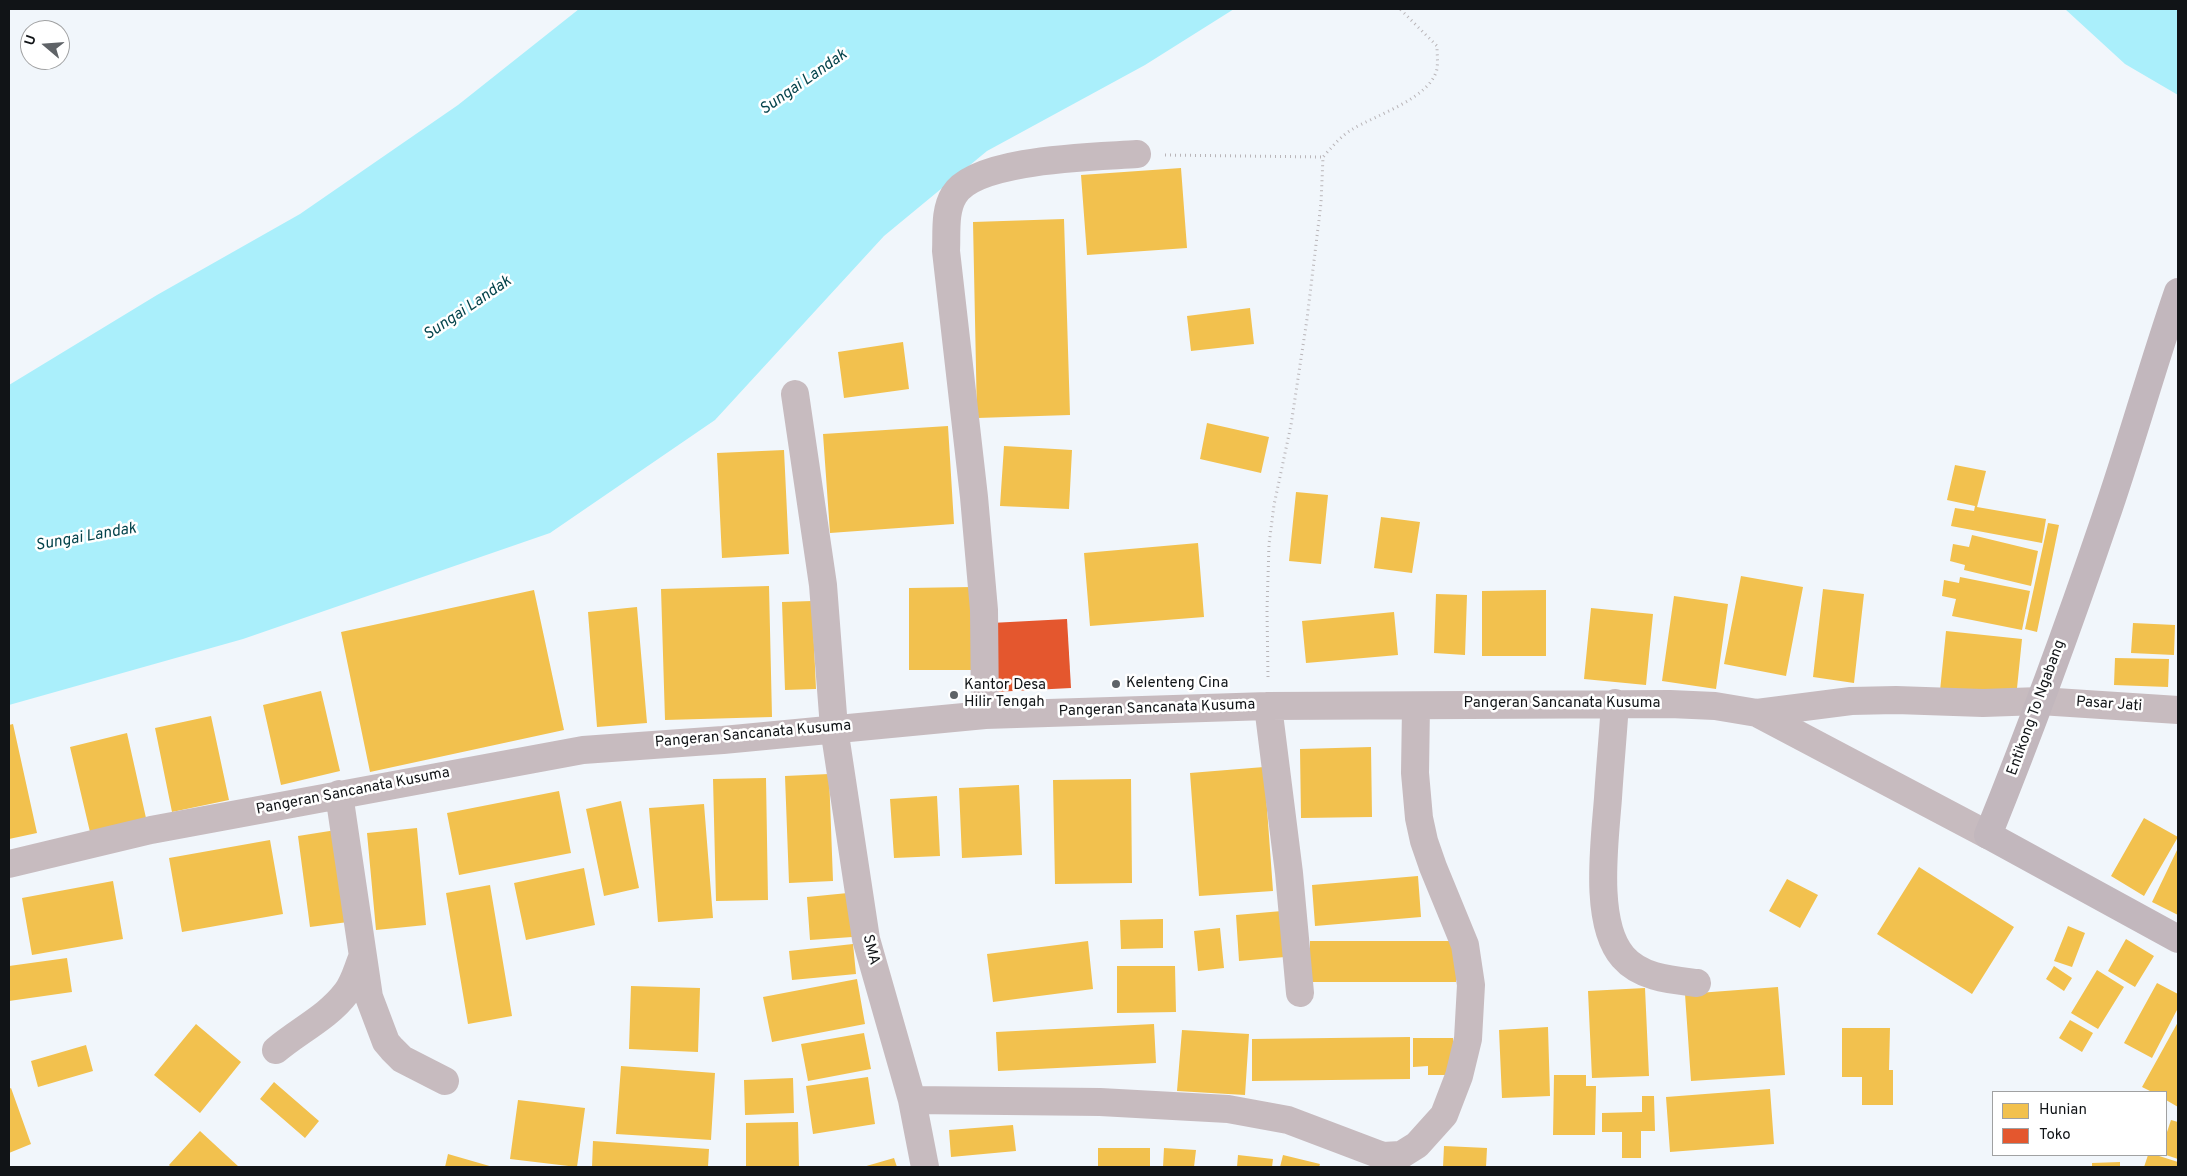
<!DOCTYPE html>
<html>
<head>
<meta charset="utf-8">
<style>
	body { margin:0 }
	#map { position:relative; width:2187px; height:1176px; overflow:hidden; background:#f1f6fb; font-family:Overpass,sans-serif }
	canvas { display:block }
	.frame { position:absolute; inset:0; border:10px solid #111417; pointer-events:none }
	.legend { position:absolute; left:1992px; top:1091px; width:175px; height:65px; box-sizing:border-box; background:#fff; border:1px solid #a0a1a2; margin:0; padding:6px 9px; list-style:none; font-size:15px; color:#111417 }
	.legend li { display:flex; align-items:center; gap:10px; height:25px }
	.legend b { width:25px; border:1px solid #a0a1a2 }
	.north { position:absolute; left:20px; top:20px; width:50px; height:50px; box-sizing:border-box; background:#fff; border:1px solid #a0a1a2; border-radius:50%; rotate:288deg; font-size:14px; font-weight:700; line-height:20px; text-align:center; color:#111417 }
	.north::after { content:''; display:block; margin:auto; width:18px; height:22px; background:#5f6367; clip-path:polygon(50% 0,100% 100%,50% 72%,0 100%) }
</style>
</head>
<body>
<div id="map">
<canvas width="2187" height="1176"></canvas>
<div class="frame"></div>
<ul class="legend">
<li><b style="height:14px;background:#f2c14e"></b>Hunian</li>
<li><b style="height:14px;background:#e4572e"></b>Toko</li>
</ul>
<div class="north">U</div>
</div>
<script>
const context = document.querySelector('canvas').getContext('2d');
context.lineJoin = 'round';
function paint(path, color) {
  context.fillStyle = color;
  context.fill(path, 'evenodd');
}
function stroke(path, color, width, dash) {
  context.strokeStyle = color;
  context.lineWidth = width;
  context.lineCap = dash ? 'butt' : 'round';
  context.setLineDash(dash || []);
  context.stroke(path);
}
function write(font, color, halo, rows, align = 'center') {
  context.font = font + ' Overpass,sans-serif';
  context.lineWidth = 5;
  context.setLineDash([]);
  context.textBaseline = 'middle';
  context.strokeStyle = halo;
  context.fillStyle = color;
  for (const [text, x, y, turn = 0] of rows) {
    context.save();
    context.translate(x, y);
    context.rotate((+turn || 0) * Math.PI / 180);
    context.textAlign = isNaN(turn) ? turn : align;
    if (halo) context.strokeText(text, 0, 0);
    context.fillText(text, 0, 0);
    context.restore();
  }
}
paint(new Path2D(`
	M579,9H1234L1145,65L987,151L884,236L715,420L550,533L243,639L9,705V385L157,295L300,214L458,105Z
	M2065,9H2178V95L2125,64Z`), '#aaeffb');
paint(new Path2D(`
	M1181,168L1187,248L1087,255L1081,175Z
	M1064,219L1070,415L977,418L973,222Z
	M1250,308L1254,344L1191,351L1187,316Z
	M903,342L909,389L844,398L838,352Z
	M1207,423L1269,437L1261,473L1200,459Z
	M948,426L954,524L830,533L823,434Z
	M1004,446L1072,450L1069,509L1000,506Z
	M784,450L789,554L722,558L717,453Z
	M1955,465L1986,471L1977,507L2046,519L2042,543L1951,526L1955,508L1974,511L1975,506L1947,500Z
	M1296,492L1328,495L1321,564L1289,561Z
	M1381,517L1420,522L1412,573L1374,568Z
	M2048,523L2059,525L2037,632L2025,629Z
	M1972,535L2038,551L2031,586L1964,570L1965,565L1950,561L1953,544L1969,547Z
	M1198,543L1204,617L1090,626L1084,553Z
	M1741,576L1803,587L1786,676L1724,664Z
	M1960,577L2030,591L2022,630L1952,616L1956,599L1942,596L1944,580L1959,583Z
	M769,586L772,717L665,720L661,589Z
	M972,587V670H909V588Z
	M1823,589L1864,594L1854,683L1813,677Z
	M534,590L564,730L370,772L341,632Z
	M1546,590V656H1482V591Z
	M1436,594L1467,595L1465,655L1434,653Z
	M1674,596L1728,604L1716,689L1662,681Z
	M812,601L816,689L785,690L782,602Z
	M637,607L647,723L597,727L588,612Z
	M1591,608L1653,614L1646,685L1584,679Z
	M1394,612L1398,655L1306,663L1302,621Z
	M2133,623L2175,625L2174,655L2131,653Z
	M1946,631L2022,639L2016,698L1940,691Z
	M2115,658L2169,659L2168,687L2114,685Z
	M321,691L340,771L281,785L263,705Z
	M211,716L229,800L172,812L155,728Z
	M13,724L37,833L9,839V725Z
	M127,733L146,818L90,832L70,747Z
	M1371,747L1372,817L1301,818L1300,749Z
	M1264,767L1273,891L1199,896L1190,773Z
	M829,774L833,881L789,883L785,776Z
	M766,778L768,900L716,901L713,779Z
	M1131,779L1132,883L1055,884L1053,780Z
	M1019,785L1022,855L962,858L959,788Z
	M559,791L571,853L459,875L447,813Z
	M937,796L940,856L894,858L890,799Z
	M621,801L639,888L604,896L586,809Z
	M704,804L713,918L658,922L649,808Z
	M2144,818L2178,837L2144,896L2111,876Z
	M417,828L426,925L376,930L367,833Z
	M336,830L348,922L310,927L298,836Z
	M270,840L283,914L182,932L169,858Z
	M2178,848V915L2152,902Z
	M1919,867L2014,927L1972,994L1877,934Z
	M584,868L595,925L526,940L514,883Z
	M1418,876L1421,917L1315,926L1312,885Z
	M1787,879L1818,895L1800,928L1769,911Z
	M113,881L123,939L32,955L22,898Z
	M490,885L512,1016L468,1024L446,893Z
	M848,893L852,937L810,940L807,897Z
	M1282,911L1285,957L1239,961L1236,915Z
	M1163,919V948L1121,949L1120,920Z
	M2068,926L2085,933L2072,967L2054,961Z
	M1220,928L1224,968L1198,971L1194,931Z
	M2126,939L2154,956L2135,987L2108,971Z
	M1088,941L1093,989L993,1002L987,954Z
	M1310,941H1456V982H1310Z
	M853,944L856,974L792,980L789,951Z
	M67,958L72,992L9,1001V966Z
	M1117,966H1175L1176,1012L1117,1013Z
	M2054,966L2072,978L2064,991L2046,979Z
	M2097,970L2124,987L2098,1029L2071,1013Z
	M857,979L865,1024L772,1042L763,997Z
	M2157,983L2178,994V1008L2152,1058L2124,1043Z
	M631,986L700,988L698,1052L629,1049Z
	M1778,987L1785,1075L1691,1081L1685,994Z
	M1645,988L1649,1076L1592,1078L1588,991Z
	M2070,1020L2093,1033L2082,1052L2059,1038Z
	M2178,1022V1107L2166,1100V1092H2152L2142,1087Z
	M196,1024L241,1062L200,1113L154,1075Z
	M1154,1024L1156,1063L998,1071L996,1032Z
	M1548,1027L1550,1096L1502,1098L1499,1030Z
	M1842,1028H1890L1889,1070H1893V1105H1862V1077H1842Z
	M1182,1030L1249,1034L1245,1095L1177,1091Z
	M864,1033L871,1069L808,1081L801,1044Z
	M1410,1037V1079L1252,1081V1039Z
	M1413,1038H1453L1454,1066L1450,1075H1428V1066L1413,1067Z
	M86,1045L93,1071L38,1087L31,1061Z
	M621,1066L715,1073L711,1140L616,1134Z
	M1554,1075H1586V1086H1596L1595,1135H1553Z
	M868,1077L875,1124L813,1134L806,1086Z
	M793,1078L794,1113L745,1115L744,1080Z
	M274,1082L319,1121L305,1138L260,1099Z
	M11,1088L31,1144L9,1153V1089Z
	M1770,1089L1774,1144L1670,1152L1666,1097Z
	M1642,1096H1654L1655,1131H1641V1158H1622V1132H1602V1113L1642,1112Z
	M518,1100L585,1108L577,1167L510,1159Z
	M2171,1120L2178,1122V1159L2166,1155V1135Z
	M798,1122L799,1167H746V1123Z
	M1013,1125L1016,1151L951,1157L949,1130Z
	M200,1131L239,1167H171L169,1165Z
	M593,1141L709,1149L708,1167H592Z
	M1444,1146L1487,1148L1486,1167H1443Z
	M1098,1148H1150V1167H1098Z
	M1164,1148L1196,1150L1194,1167H1163Z
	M448,1154L493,1167H445Z
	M1238,1155L1273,1159L1272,1167H1237Z
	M1283,1155L1320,1164L1319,1167H1280Z
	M2148,1155H2156L2178,1162V1167H2144Z
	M894,1158L897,1167H863Z
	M2120,1162V1167H2092V1163Z`), '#f2c14e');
paint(new Path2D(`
	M1067,619L1071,688L994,692L991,623Z`), '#e4572e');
stroke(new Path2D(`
	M1165,155L1323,157
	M1268,677L1267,610L1269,544L1274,505L1291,425L1307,319L1321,203L1323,157C1332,147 1340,137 1351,130C1375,115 1430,99 1437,69C1438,61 1437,53 1437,46L1400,9`), '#b9b5b8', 3, [1, 4]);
stroke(new Path2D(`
	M795,394L823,585L834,728L866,939L912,1100L925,1167
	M1615,703C1613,735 1610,766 1608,798C1605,840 1593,923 1623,957C1641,978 1672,980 1697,983
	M1268,706L1289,873L1300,993
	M1757,713L1851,701L1896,700L1983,703L2040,701L2178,710
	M985,715L984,610L974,497L946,251C947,234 944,211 954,195C976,158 1097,157 1137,154
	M339,794L369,997L386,1042L392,1049L402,1059L445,1081
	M9,864L151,830L583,750L723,740L985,715L1268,706L1670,704L1715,706L1757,713L1988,835
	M276,1050C298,1031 328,1017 346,993C354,983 357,970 362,958
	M912,1100L1100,1102L1228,1109L1288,1120L1383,1156L1401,1155L1417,1145L1444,1115L1459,1076L1468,1039L1471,985L1465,945L1433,867L1424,841L1419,818L1415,773L1416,706`), '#c7bbbf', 28);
stroke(new Path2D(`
	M2178,292C2152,367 2131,444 2105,519C2069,625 2030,731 1988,835L2178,939`), '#c2b7bd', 28);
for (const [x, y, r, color] of [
	[1116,684,5,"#5f6367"],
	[954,695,5,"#5f6367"]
]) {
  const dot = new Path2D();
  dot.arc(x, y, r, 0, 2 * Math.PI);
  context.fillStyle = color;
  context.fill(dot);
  stroke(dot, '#fff', 2);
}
write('15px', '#111417', '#fff', [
	["Kelenteng Cina",1126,684],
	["Kantor Desa",964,686],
	["Hilir Tengah",964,703]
], 'left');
write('15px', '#111417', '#fff', [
	["Pangeran Sancanata Kusuma",1562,704],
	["Pasar Jati",2109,705,4],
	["Entikong To Ngabang",2037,708,-70],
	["Pangeran Sancanata Kusuma",1157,709,-2],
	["Pangeran Sancanata Kusuma",753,735,-5],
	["Pangeran Sancanata Kusuma",353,792,-11],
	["SMA",870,950,76]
]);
write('italic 16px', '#05444c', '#fff', [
	["Sungai Landak",804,83,-35],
	["Sungai Landak",468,309,-34],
	["Sungai Landak",86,538,-10]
]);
</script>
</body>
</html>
